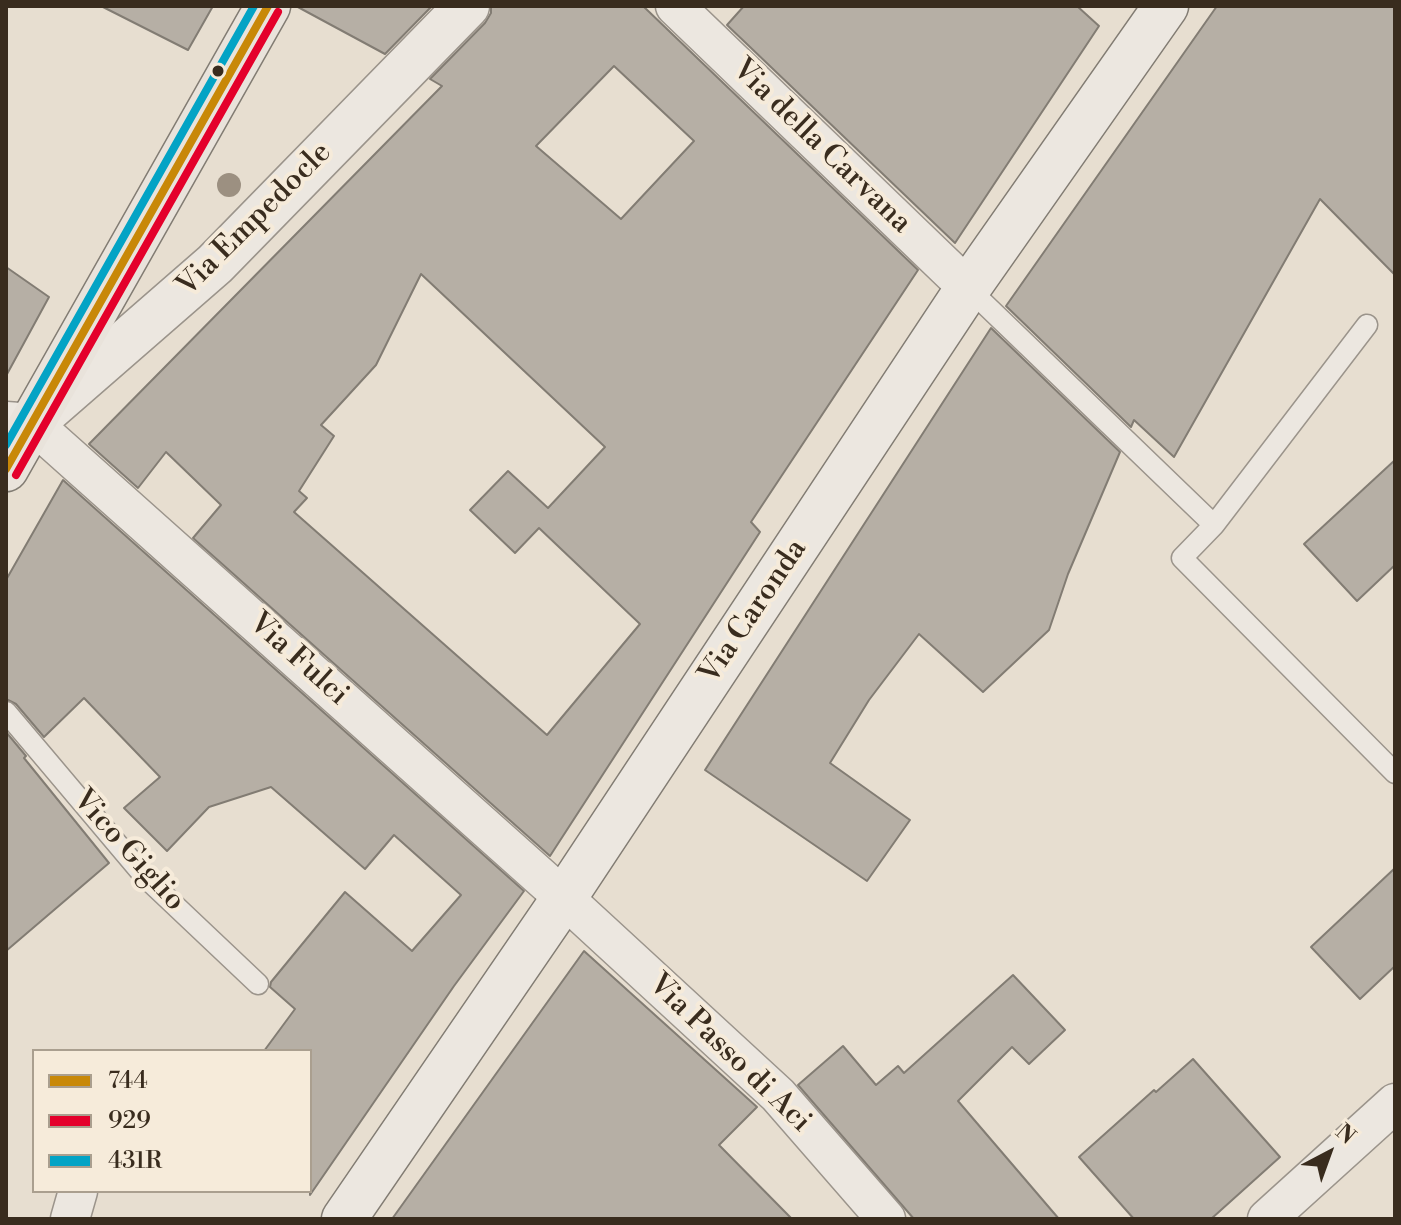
<!DOCTYPE html>
<html>
<head>
<meta charset="utf-8">
<style>
	body { margin:0 }
	#map { position:relative; width:1401px; height:1225px; overflow:hidden; background:#e7ded0; font-family:"Libre Bodoni",serif }
	canvas { display:block }
	.frame { position:absolute; inset:0; border:8px solid #392c1e; pointer-events:none }
	.legend { position:absolute; left:32px; top:1049px; width:280px; height:144px; box-sizing:border-box; background:#f6ebda; border:2px solid #aa9f8f; margin:0; padding:10px 14px; list-style:none; font-size:24px; color:#392c1e }
	.legend li { display:flex; align-items:center; gap:16px; height:40px }
	.legend b { width:40px; border:2px solid #aa9f8f }
	.north { position:absolute; left:1289px; top:1113px; width:80px; height:80px; -webkit-text-stroke:6px #f6ebda; paint-order:stroke; rotate:41deg; font-size:22px; font-weight:700; line-height:32px; text-align:center; color:#392c1e }
	.north::after { content:''; display:block; margin:auto; width:28px; height:36px; background:#392c1e; clip-path:polygon(50% 0,100% 100%,50% 72%,0 100%) }
</style>
</head>
<body>
<div id="map">
<canvas width="1401" height="1225"></canvas>
<div class="frame"></div>
<ul class="legend">
<li><b style="height:10px;background:#c88808"></b>744</li>
<li><b style="height:10px;background:#e4002b"></b>929</li>
<li><b style="height:10px;background:#03a3c5"></b>431R</li>
</ul>
<div class="north">N</div>
</div>
<script>
const context = document.querySelector('canvas').getContext('2d');
context.lineJoin = 'round';
function paint(path, color) {
  context.fillStyle = color;
  context.fill(path, 'evenodd');
}
function stroke(path, color, width, dash) {
  context.strokeStyle = color;
  context.lineWidth = width;
  context.lineCap = dash ? 'butt' : 'round';
  context.setLineDash(dash || []);
  context.stroke(path);
}
function write(font, color, halo, rows, align = 'center') {
  context.font = font + ' "Libre Bodoni",serif';
  context.lineWidth = 8;
  context.setLineDash([]);
  context.textBaseline = 'middle';
  context.strokeStyle = halo;
  context.fillStyle = color;
  for (const [text, x, y, turn = 0] of rows) {
    context.save();
    context.translate(x, y);
    context.rotate((+turn || 0) * Math.PI / 180);
    context.textAlign = isNaN(turn) ? turn : align;
    if (halo) context.strokeText(text, 0, 0);
    context.fillText(text, 0, 0);
    context.restore();
  }
}
const building = new Path2D(`
	M101,6H213L188,50Z
	M296,6H432L385,54Z
	M491,6H643L918,270L751,522L760,532L550,856L193,538L221,505L166,452L138,488L89,444L442,86L430,79L485,23L491,13ZM614,66L694,141L621,219L536,146ZM421,274L605,447L548,508L508,471L470,510L515,553L539,528L640,624L547,735L294,512L307,498L299,491L334,436L321,425L376,365Z
	M744,6H1077L1099,26L955,243L727,25Z
	M1217,6H1395V275L1320,199L1174,457L1134,420L1131,427L1006,306Z
	M6,267L49,297L6,376Z
	M991,328L1120,452L1068,574L1049,630L983,692L919,634L869,700L830,763L910,820L867,881L705,770Z
	M1395,460V565L1357,601L1304,544Z
	M63,480L524,891L454,986L310,1195V1051H264L295,1009L270,987L271,982L345,892L412,951L461,895L394,835L365,869L271,787L209,807L167,851L124,808L160,777L84,698L44,737L16,704L6,699V580Z
	M6,732L26,756L24,758L109,863L6,951Z
	M1395,868V966L1360,999L1311,947Z
	M584,951L757,1107L719,1145L792,1219H392Z
	M1013,975L1065,1030L1029,1064L1012,1047L958,1101L1059,1219H914L798,1085L843,1046L876,1085L898,1066L904,1073Z
	M1193,1059L1280,1157L1211,1219H1134L1079,1157L1154,1090L1156,1092Z`);
paint(building, '#b6afa5');
stroke(building, '#827c73', 2);
const service = new Path2D(`
	M968,288L1214,525L1182,558L1395,773
	M1214,525L1367,325
	M6,712L146,878L258,984`);
const minor = new Path2D(`
	M675,6L968,288
	M6,421L32,423L564,898L778,1095L886,1219
	M70,1219L78,1191
	M1267,1219L1395,1103`);
const tertiary = new Path2D(`
	M37,419L215,264L467,6`);
const secondary = new Path2D(`
	M344,1219L564,898L968,288L1166,6`);
const primary = new Path2D(`
	M6,469L268,6`);
stroke(service, '#9b948b', 23);
stroke(minor, '#9b948b', 41);
stroke(tertiary, '#9b948b', 47);
stroke(secondary, '#827c73', 47);
stroke(primary, '#827c73', 47);
stroke(service, '#ece7e0', 20);
stroke(minor, '#ece7e0', 38);
stroke(tertiary, '#ece7e0', 44);
stroke(secondary, '#ece7e0', 44);
stroke(primary, '#e9e3db', 44);
stroke(new Path2D(`
	M6,469L268,6`), '#c88808', 8);
stroke(new Path2D(`
	M16,475L278,12`), '#e4002b', 8);
stroke(new Path2D(`
	M6,445L254,6`), '#03a3c5', 8);
context.fillStyle = '#9c9081';
for (const [x, y] of [
	[229,185]
]) {
  context.beginPath();
  context.arc(x, y, 12, 0, 2 * Math.PI);
  context.fill();
}
for (const [x, y, r, color] of [
	[218,71,7,"#392c1e"]
]) {
  const dot = new Path2D();
  dot.arc(x, y, r, 0, 2 * Math.PI);
  context.fillStyle = color;
  context.fill(dot);
  stroke(dot, '#f6ebda', 3);
}
write('30px', '#392c1e', '#f6ebda', [
	["Via della Carvana",821,147,44],
	["Via Empedocle",255,220,-45],
	["Via Caronda",754,612,-56],
	["Via Fulci",298,660,42],
	["Vico Giglio",128,851,48],
	["Via Passo di Aci",729,1054,44]
]);
</script>
</body>
</html>
